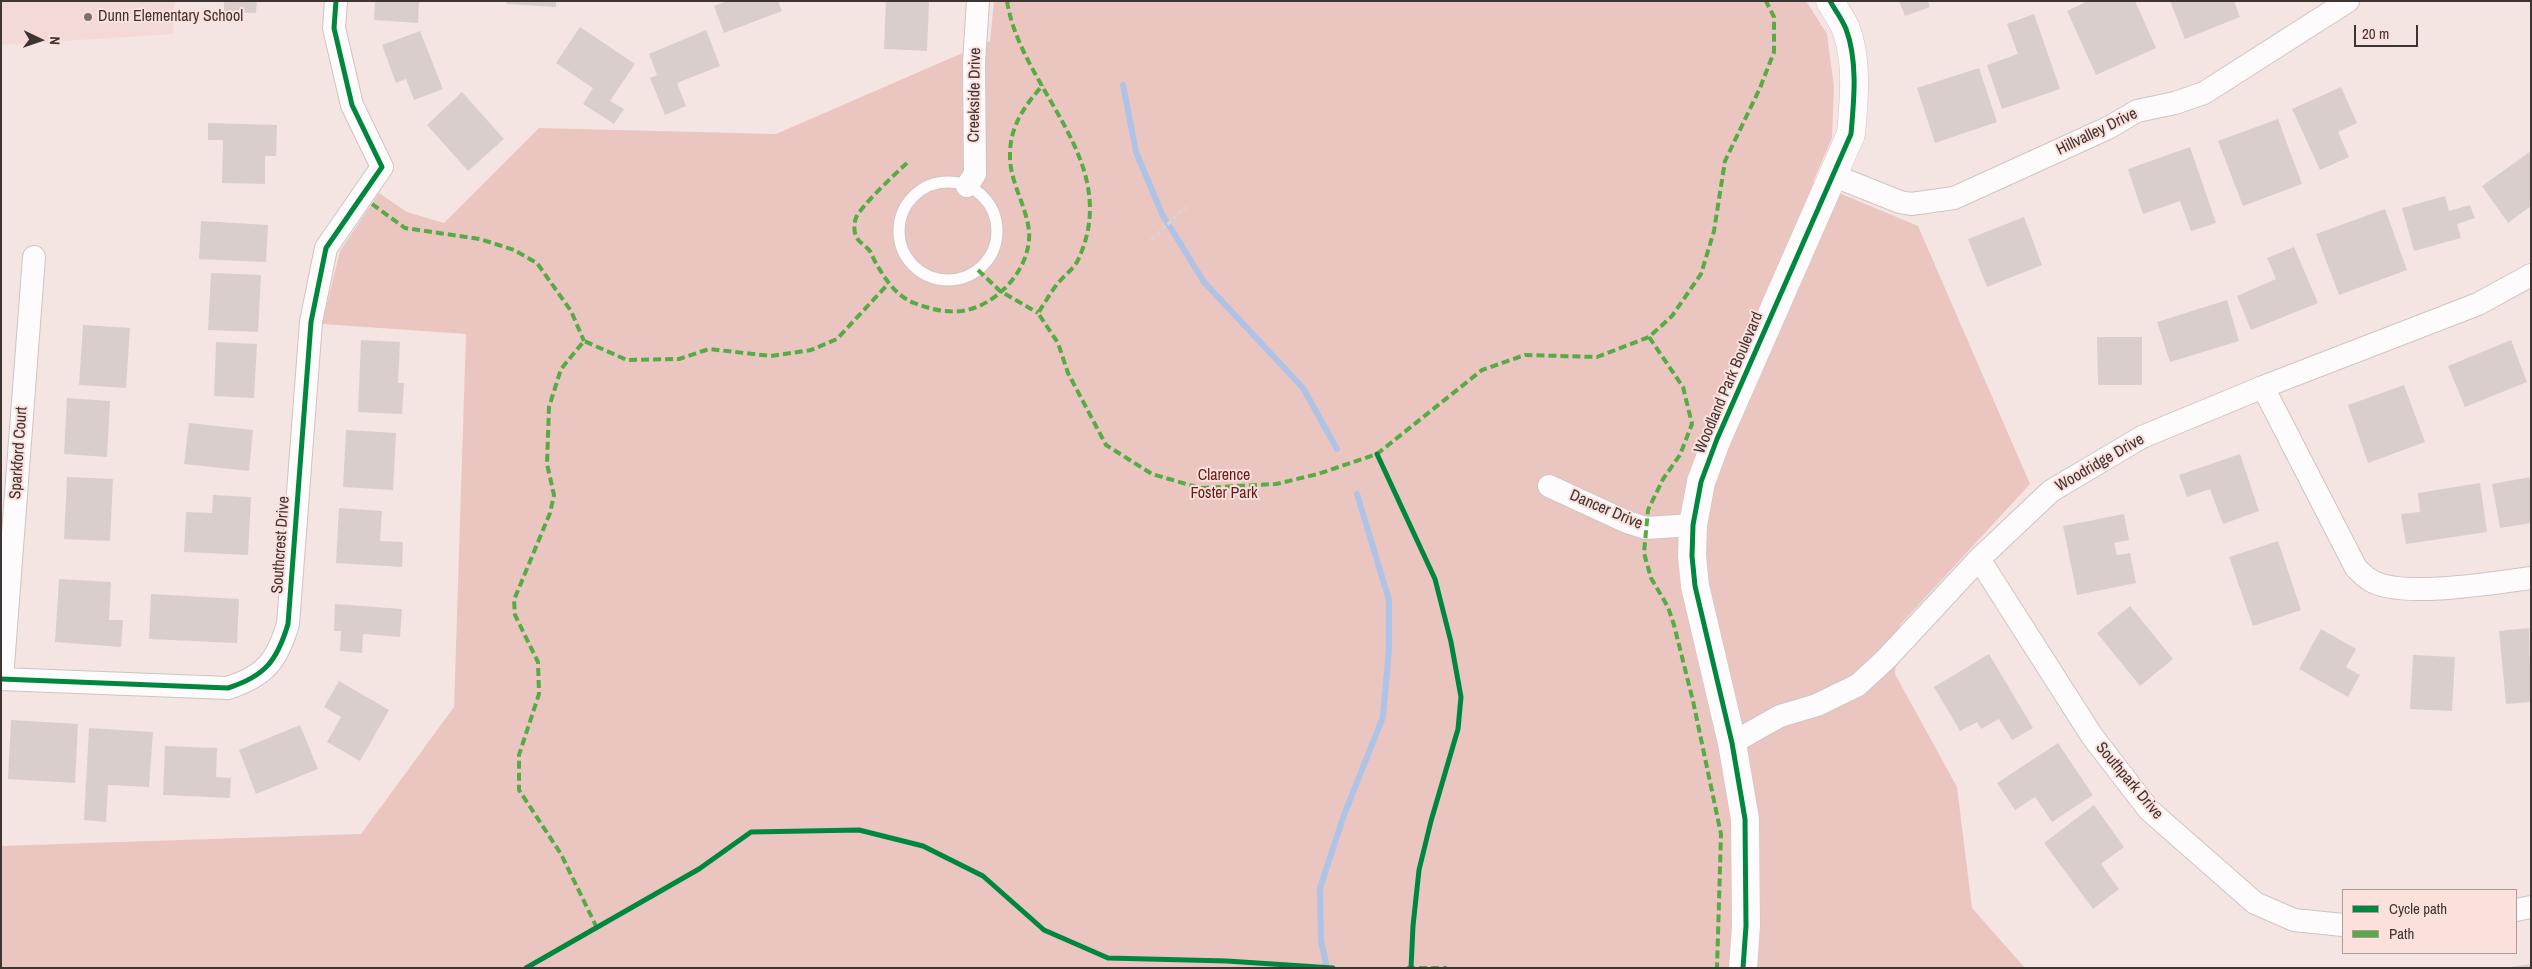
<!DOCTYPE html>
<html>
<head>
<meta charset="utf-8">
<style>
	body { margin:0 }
	#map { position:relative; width:2532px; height:969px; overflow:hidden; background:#f4e5e3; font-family:"Archivo Narrow",sans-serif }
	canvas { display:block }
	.frame { position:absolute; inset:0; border:2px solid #3e3432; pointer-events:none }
	.legend { position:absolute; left:2342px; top:889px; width:175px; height:65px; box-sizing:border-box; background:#fbe0dc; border:1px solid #af9b98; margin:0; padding:6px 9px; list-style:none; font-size:15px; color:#3e3432 }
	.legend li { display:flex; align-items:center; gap:10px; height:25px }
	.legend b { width:25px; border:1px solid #af9b98 }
	.north { position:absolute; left:15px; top:15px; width:50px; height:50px; -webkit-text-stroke:4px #fbe0dc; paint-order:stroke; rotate:93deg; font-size:14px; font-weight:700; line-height:20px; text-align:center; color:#3e3432 }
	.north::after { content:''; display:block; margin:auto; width:18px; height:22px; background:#3e3432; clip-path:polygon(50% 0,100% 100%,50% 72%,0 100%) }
	.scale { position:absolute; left:2354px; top:25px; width:64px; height:22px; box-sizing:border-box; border:2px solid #3e3432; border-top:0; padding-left:6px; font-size:15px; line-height:18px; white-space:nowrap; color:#3e3432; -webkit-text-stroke:4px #fbe0dc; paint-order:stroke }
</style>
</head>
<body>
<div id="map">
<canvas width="2532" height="969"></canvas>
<div class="frame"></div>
<ul class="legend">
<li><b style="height:6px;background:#00873e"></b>Cycle path</li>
<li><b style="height:6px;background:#55ac45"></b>Path</li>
</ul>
<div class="north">N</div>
<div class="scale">20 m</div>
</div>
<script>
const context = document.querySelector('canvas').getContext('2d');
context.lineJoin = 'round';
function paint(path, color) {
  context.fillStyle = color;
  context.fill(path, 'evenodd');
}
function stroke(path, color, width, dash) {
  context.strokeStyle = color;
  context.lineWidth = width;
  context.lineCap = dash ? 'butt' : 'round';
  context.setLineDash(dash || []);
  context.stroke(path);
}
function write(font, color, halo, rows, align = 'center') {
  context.font = font + ' "Archivo Narrow",sans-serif';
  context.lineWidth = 4;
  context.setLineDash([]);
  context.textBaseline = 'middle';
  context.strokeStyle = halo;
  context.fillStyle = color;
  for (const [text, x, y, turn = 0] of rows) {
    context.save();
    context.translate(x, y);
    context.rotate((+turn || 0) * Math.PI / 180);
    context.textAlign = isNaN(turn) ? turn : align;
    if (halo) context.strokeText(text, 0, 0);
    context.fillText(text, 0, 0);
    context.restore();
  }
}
paint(new Path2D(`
	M1,1H175L173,34L1,45Z`), '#f4dad7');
paint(new Path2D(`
	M994,1H1806L1827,34L1834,87L1832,138L1813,182L1918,226L2030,484L1900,625L1895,674L1957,787L1972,908L2025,968H1V846L361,834L454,707L466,334L322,324L340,251L379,193L407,212L444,223L539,128L776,134L990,41Z`), '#ebc6c1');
stroke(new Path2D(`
	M1123,85L1136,152L1162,214L1204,282L1303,388L1337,449
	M1327,968L1321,941L1320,888L1344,815L1383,717L1389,649V600L1357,494`), '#aec3e6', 6);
paint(new Path2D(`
	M224,1H257L256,13L224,12Z
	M375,1H419L418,23L374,20Z
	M507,1H556V7L506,4Z
	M727,1H778L782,11L724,33L714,6Z
	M886,1L929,2L927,51L884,49Z
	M1899,1H1928L1930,7L1905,16Z
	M2088,1H2135L2156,48L2096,75L2067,11Z
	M2170,1H2234L2240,17L2185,39Z
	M2034,14L2060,89L2002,109L1987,65L2018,54L2007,24Z
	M580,27L635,64L610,101L624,109L614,124L583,104L593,88L556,63Z
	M706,30L720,66L677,83L686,106L665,115L650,78L657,75L649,54Z
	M420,31L443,89L414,100L406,79L396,83L382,45Z
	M1979,68L1997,122L1935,143L1917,88Z
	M2341,87L2357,123L2338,132L2349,157L2320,170L2292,109Z
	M462,92L504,139L468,171L427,125Z
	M2278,119L2302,184L2243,206L2218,141Z
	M208,123L277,125L276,156H265V184L222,183L223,140H208Z
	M2190,147L2216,223L2191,231L2180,201L2143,214L2128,169Z
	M2531,151V206L2508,223L2482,186Z
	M2445,196L2449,211L2470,205L2475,218L2457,224L2461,238L2414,251L2402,208Z
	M2385,209L2407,270L2339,295L2316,234Z
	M2024,217L2042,265L1987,287L1968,239Z
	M201,221L268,225L266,262L199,259Z
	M2294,247L2318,303L2251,330L2237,296L2276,279L2267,258Z
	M211,273L261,275L258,332L208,330Z
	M2227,300L2239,341L2170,362L2157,322Z
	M83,325L130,328L126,388L79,385Z
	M2097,337H2142V385H2098Z
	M361,340L400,342L398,383H404L402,414L358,412Z
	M2511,340L2527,382L2465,407L2448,366Z
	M216,342L257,344L254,398L214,396Z
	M2404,385L2425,442L2368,463L2348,405Z
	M67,398L110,401L107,457L64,454Z
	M189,423L253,430L249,471L184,464Z
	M346,430L396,433L393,490L343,487Z
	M2240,454L2259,511L2223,524L2210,489L2187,497L2179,475Z
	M67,477L113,479L110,541L64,539Z
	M2531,477V523L2500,528L2492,484Z
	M2480,483L2487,532L2406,544L2401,514L2420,512L2418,493Z
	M213,495L251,497L248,555L184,552L186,512L212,513Z
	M339,508L382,511L380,541L403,542L402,567L336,563Z
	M2124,514L2129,540L2114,543L2117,555L2130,553L2136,583L2077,595L2063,526Z
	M2278,541L2301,610L2253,626L2229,557Z
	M59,579L111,582L109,620H123L121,647L55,642Z
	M151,594L239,599L237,643L149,639Z
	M335,604L402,609L400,637L363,634L362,653L340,651L341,631H334Z
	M2130,606L2173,659L2140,686L2097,633Z
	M2529,628L2531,702L2506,704L2499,631Z
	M2321,629L2356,649L2346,667L2360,675L2348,697L2299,669Z
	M1989,654L2033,728L2012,740L1999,719L1981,729L1977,722L1960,731L1934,687Z
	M2413,655L2455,657L2452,711L2410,709Z
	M339,681L389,710L360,761L327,742L341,717L324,707Z
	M11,720L78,724L75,783L8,779Z
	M300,725L318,769L256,794L239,750Z
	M89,728L153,732L149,787L108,785L106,822L84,820Z
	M2058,743L2093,795L2052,822L2035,797L2015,810L1997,783Z
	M165,746L217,748L216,777L231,778L230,798L163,795Z
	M2094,805L2124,847L2101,864L2119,889L2093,909L2044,843Z
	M2531,964V968H2510V967Z`), '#dacecd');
const service = new Path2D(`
	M899 231a49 49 0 1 1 98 0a49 49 0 1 1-98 0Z`);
const minor = new Path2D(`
	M1832,175L1900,202L1911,204L1954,198L2108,128L2137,111L2175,103L2204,93L2348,1
	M967,186L975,174L974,62L978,1
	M2263,387L2356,568C2360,572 2365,577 2370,580C2399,599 2495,583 2531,578
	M1549,486L1627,522L1646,528L1693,525
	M1979,559L2092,736L2149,810L2255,903L2294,920L2343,925
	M1,679L228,688C265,676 277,661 288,624L311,322L326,248L382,167L352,105L334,28L336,1
	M2,679L34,257
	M1732,743L1780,716L1817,705L1858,685L1887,658L1979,559L2051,491L2142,437L2263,387L2478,304L2531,275
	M2516,910L2531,907`);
const tertiary = new Path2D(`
	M1743,968L1746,926L1745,819L1732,743L1695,586L1692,556L1693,525L1701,482L1717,439L1851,134C1854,100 1858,61 1846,29C1842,19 1835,10 1830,1`);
stroke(service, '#cfc4c2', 13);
stroke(minor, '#cfc4c2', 24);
stroke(tertiary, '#cfc4c2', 29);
stroke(new Path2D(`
	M1151,240L1186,207`), '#d9d4d4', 3, [5, 2.5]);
stroke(service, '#fdfbfb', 11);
stroke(minor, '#fdfbfb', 22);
stroke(tertiary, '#fdfbfb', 28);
stroke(new Path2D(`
	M1007,1C1021,91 1126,162 1077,262C1073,269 1065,275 1059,282C1051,291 1045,303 1038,313L1058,343L1068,373L1106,445L1152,474L1200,488L1276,484L1318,474L1377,454L1482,370L1525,355L1597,357L1649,337L1672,316L1701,274L1714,231L1725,161L1760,88L1774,52V17L1766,1
	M907,163C897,172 859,208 856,218C854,223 854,228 855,233C857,242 863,243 869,250C872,253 873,259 876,263C885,279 896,296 914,303C930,309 945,313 962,311C997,306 1032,268 1029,231C1026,204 1009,181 1010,154C1010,126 1025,105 1043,85
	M372,204L405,228L480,239L514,250L537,263L571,311L584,341
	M978,270L1000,291L1038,313
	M1649,337L1683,387L1692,424L1680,455L1663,479L1648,510L1644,553L1651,578L1668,607L1674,625L1693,701L1721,834L1717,968
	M597,928L561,854L519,790V755L539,694L538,662L515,615L514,600L550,513L554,495L547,464L549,407L561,369L584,341L627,360L679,359L709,349L771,356L811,350L837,339L888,284
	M1407,968H1447`), '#55ac45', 4, [8, 4]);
stroke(new Path2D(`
	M1377,454L1435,579L1451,642L1461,697L1458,729L1431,821L1419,870L1413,926L1411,968
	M1,679L228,688C265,676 277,661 288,624L311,322L326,248L382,167L352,105L334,28L336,1
	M526,968L699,869L751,832L859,830L923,846L983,876L1044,930L1108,958L1227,961L1333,968
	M1743,968L1746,926L1745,819L1732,743L1695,586L1692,556L1693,525L1701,482L1717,439L1851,134C1854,100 1858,61 1846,29C1842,19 1835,10 1830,1`), '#00873e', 5);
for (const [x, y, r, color] of [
	[88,17,5,"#7e7270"]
]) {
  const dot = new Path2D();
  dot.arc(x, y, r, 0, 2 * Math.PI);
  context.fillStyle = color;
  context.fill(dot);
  stroke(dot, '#fbe0dc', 2);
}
write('16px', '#3e3432', '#fbe0dc', [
	["Dunn Elementary School",98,17]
], 'left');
write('16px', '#3e3432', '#fbe0dc', [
	["Creekside Drive",975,95,-89],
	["Hillvalley Drive",2097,132,-26],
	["Woodland Park Boulevard",1729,383,-67],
	["Sparkford Court",19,453,-86],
	["Woodridge Drive",2100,463,-30],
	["Dancer Drive",1606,510,23],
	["Southcrest Drive",281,545,-86],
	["Southpark Drive",2129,781,50]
]);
write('16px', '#6a1a16', '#fbe0dc', [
	["Clarence",1224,476],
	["Foster Park",1224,494]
]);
</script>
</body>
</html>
